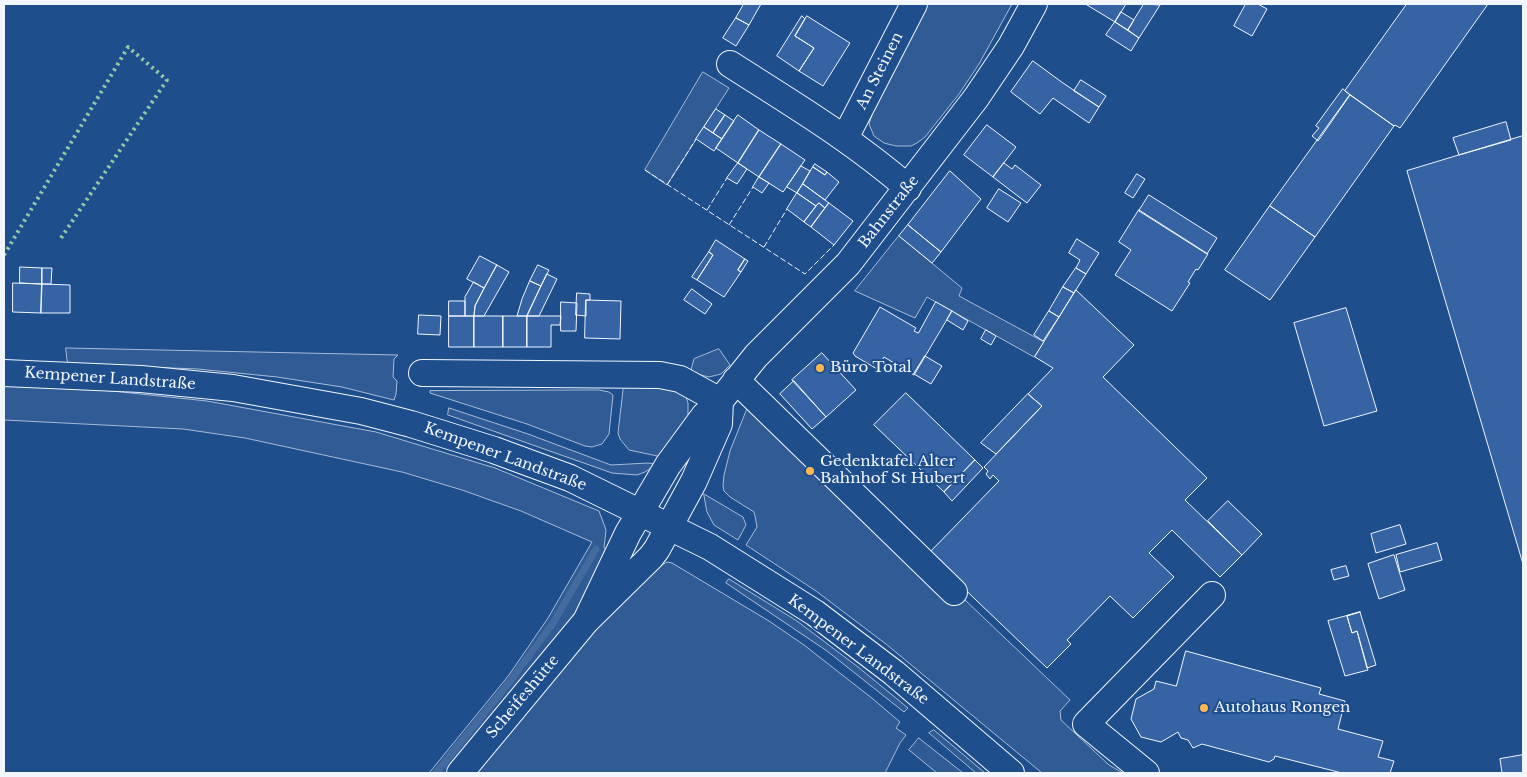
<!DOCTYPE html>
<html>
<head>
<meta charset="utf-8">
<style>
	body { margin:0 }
	#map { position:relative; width:1527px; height:777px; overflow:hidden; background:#1f4e8c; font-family:"Libre Baskerville",serif }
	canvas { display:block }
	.frame { position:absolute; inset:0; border:5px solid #f2f6ff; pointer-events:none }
</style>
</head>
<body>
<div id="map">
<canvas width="1527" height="777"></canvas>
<div class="frame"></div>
</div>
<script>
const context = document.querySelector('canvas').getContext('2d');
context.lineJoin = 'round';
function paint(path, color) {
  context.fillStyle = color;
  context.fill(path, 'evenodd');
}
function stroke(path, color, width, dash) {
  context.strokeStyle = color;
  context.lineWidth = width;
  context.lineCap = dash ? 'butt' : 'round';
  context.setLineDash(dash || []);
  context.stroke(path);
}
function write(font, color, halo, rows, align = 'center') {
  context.font = font + ' "Libre Baskerville",serif';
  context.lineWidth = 4;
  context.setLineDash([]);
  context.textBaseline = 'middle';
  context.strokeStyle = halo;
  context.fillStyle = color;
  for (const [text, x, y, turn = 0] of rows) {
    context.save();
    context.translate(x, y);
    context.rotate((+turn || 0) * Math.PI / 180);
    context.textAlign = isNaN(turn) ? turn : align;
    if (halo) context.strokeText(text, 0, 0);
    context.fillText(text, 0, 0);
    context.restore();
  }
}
const built = new Path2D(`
	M925,4H1012L979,64L959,94L925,137L917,143L911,146H896L884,143L874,136L869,124L872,115L868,113Z
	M703,72L729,88L667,185L645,170Z
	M899,236L962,288L959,296L1044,342L1034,357L927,297L915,318L855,291Z
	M66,348L398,355L394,359L393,377L397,381L396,394L394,400L342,387L277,377L198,369L68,364Z
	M719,349L730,365L721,374L709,377L697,374L691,370L694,359Z
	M4,385L74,387L207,401L376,432L495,468L599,511L606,530L604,548L626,559L657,568L667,562L672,563L769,621L804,645L873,699L900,722L896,728L906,735L900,743L885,773H429L509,675L548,618L592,542L521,511L462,490L402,472L245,438L183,429L4,420Z
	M628,385H664L686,397L688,403V416L662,457L629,450L620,439L618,433L623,390Z
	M599,390L609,392L613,395L609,434L602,444L592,447L585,446L527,424L430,393V391Z
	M748,407L954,606L963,598L1070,700L1060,711L1061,720L1109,765L1123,773H1042L886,644L816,591L746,545L757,527L755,516L754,512L730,497L724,491L723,486L724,475L730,451Z
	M449,408L528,434L611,465L648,463L654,464V466L645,472L637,475L612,473L448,415Z
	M704,494L743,517L746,525L738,540L714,525L707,512Z
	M729,579L797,621L858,667L908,708L904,712L827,651L726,583Z
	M934,730L959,751L985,773H976L929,733Z
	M919,738L920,739L963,773H937L909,750Z`);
paint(built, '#305b95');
stroke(built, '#a8bbd7', 1);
stroke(new Path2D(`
	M436,773L512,679L553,623L596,549`), '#446ba0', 7);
const building = new Path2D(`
	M744,4H761L749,25L736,18Z
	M1088,4H1126L1115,22L1087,5Z
	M1144,4L1160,5L1139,38L1128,30Z
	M1246,4H1258L1267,9L1252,36L1234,26Z
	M1407,4H1488L1400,128L1395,125L1394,126L1345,91Z
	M1121,12L1134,20L1128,30L1115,22Z
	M802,16L805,19L795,36L814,48L799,71L777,56Z
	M807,16L850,43L823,86L799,71L814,48L795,36Z
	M736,18L749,25L736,46L723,38Z
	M1115,22L1139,38L1131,51L1106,35Z
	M1033,61L1063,83L1099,107L1089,123L1053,98L1040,114L1011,92Z
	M1081,80L1106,96L1099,107L1074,91Z
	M1343,89L1350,95L1318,141L1312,136L1319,128L1316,126Z
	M1350,95L1394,126L1315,237L1270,206Z
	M716,109L725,115L713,133L704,127Z
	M725,115L734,121L722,139L713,133Z
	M738,115L759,130L738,163L716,148Z
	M1506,122L1511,140L1459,155L1453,138Z
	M987,125L1016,147L993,177L964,155Z
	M704,127L722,139L714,151L696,139Z
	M759,130L781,144L759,177L738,163Z
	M1523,136V564L1407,171Z
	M781,144L805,160L783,192L759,177Z
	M738,163L747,169L737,184L727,178Z
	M1004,163L1012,169L1015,165L1041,185L1027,203L993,177Z
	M815,164L827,172L825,175L813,167Z
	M801,166L810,171L797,193L787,187Z
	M813,167L825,175L827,172L839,182L825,200L803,184Z
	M950,171L981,199L941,252L908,225Z
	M1137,174L1145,179L1133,198L1125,193Z
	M759,177L769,183L762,193L753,187Z
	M803,184L829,203L825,208L819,203L816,206L797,193Z
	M999,189L1021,203L1008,222L987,208Z
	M797,193L816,206L804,222L787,209Z
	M1149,195L1217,238L1207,254L1139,211Z
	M819,203L825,208L811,227L804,222Z
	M829,203L853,221L834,245L811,227Z
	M1270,206L1315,237L1270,300L1225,270Z
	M1139,210L1208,254L1198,270L1196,269L1188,282L1190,283L1172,311L1115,275L1131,250L1119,242Z
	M908,225L941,252L932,263L899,236Z
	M1077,239L1099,253L1086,274L1076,268L1080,260L1069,253Z
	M716,240L745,259L738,270L741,272L724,297L697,280L713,255L709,252Z
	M709,252L713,255L697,280L692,277Z
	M480,256L497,265L484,288L467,279Z
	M745,259L748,261L741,272L738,270Z
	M497,265L509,272L484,316H474L475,306Z
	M538,265L549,270L541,286L530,281Z
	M20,267L42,268V284L20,283Z
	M42,268H52L51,284H42Z
	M1076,268L1086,274L1074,293L1063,287Z
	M547,274L557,279L539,316H527Z
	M530,281L541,286L527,316H517L522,299Z
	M474,282L484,288L475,306L474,316H465V297Z
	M13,283L42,284L41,313L13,312Z
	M42,284L70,285V313H41Z
	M1063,287L1074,293L1059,317L1049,311Z
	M692,289L712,304L705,314L684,300Z
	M1076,290L1134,345L1103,377L1207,478L1185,500L1242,555L1220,577L1172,530L1149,553L1174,577L1133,618L1110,596L1067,640L1071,644L1047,668L928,554L999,481L993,475L990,479L986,474L988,471L984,467L1042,406L1028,394L1053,368L1035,357Z
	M577,293L590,294V300H586V316L576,315Z
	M586,300L621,301L620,339L585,338Z
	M449,301H465V316H449Z
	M561,302L577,303L576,331H561Z
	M936,302L952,311L914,375L884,357L877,369L855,356L853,353L880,307L916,328L914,331L918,333Z
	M1346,308L1377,411L1324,426L1294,323Z
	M952,311L968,321L963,330L947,320Z
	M1049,311L1059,317L1043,341L1034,335Z
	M419,315L441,316L440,335L418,334Z
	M449,316H474V347H449Z
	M474,316H503V347H474Z
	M503,316H527V347H503Z
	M527,316H561L560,325H551V347H527Z
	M986,330L996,336L991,345L981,339Z
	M822,353L856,390L826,417L792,380Z
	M925,356L942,366L931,384L914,374Z
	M794,381L826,417L812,429L780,394Z
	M906,393L975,460L944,492L874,425Z
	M1028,394L1042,406L996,454L981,443Z
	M975,460L983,468L952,501L944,492Z
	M1228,501L1262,534L1242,555L1208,521Z
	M1400,525L1406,544L1376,553L1371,534Z
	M1437,543L1442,560L1400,572L1396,555Z
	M1394,555L1405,590L1379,599L1368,564Z
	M1346,566L1349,576L1334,580L1331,570Z
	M1360,612L1347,616L1352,633L1357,631L1368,670L1345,676L1328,621Z
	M1360,612L1376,665L1367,668L1357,631L1352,633L1347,616Z
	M1186,651L1321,688L1319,694L1345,701L1338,729L1383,741L1378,757L1394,761L1390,773H1342L1275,756L1274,759L1269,762L1202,744L1193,748L1188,740L1181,738L1178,732L1161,742L1141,737L1131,719L1136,699L1154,689L1156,681L1176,686Z
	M1523,755V773H1502L1500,759Z`);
paint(building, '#3563a3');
stroke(building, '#f2f6ff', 1);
const minor = new Path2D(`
	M730,64C791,103 853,140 908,188
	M845,138L914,4
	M4,373L141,379L233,388L361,411L411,424L494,450L570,478L710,547L815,613L894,673L1011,773
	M422,373L660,375L680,379L720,401
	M736,380L954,592
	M586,621L628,533L668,465L704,416L720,401L756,356L848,264L976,98L1011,46L1034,4
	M460,773L586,621L651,557L657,549L694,481L719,424L720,401
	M1146,773L1086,724L1212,595`);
stroke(minor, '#f2f6ff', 28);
stroke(minor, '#1f4e8c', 26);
stroke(new Path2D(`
	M4,255L128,47L167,80L61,238`), '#97c8a6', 4, [2.5, 4]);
stroke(new Path2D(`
	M645,170L805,274L834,245
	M667,185L696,139
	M707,210L727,178
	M729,225L753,187
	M764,247L787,209`), '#f2f6ff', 1, [6, 2.5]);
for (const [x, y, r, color] of [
	[820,368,5,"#ffb74d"],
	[810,471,5,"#ffb74d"],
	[1204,708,5,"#ffb74d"]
]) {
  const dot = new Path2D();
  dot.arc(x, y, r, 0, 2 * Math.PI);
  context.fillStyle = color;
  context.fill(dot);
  stroke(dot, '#1f4e8c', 2);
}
write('15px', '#f2f6ff', '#1f4e8c', [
	["An Steinen",880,71,-63],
	["Bahnstraße",889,212,-52],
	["Kempener Landstraße",110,379,4],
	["Kempener Landstraße",505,457,20],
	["Kempener Landstraße",858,650,37],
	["Scheifeshütte",523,697,-50]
]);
write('15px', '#f2f6ff', '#1f4e8c', [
	["Büro Total",830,368],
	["Gedenktafel Alter",820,462],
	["Bahnhof St Hubert",820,479],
	["Autohaus Rongen",1214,708]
], 'left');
</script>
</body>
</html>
